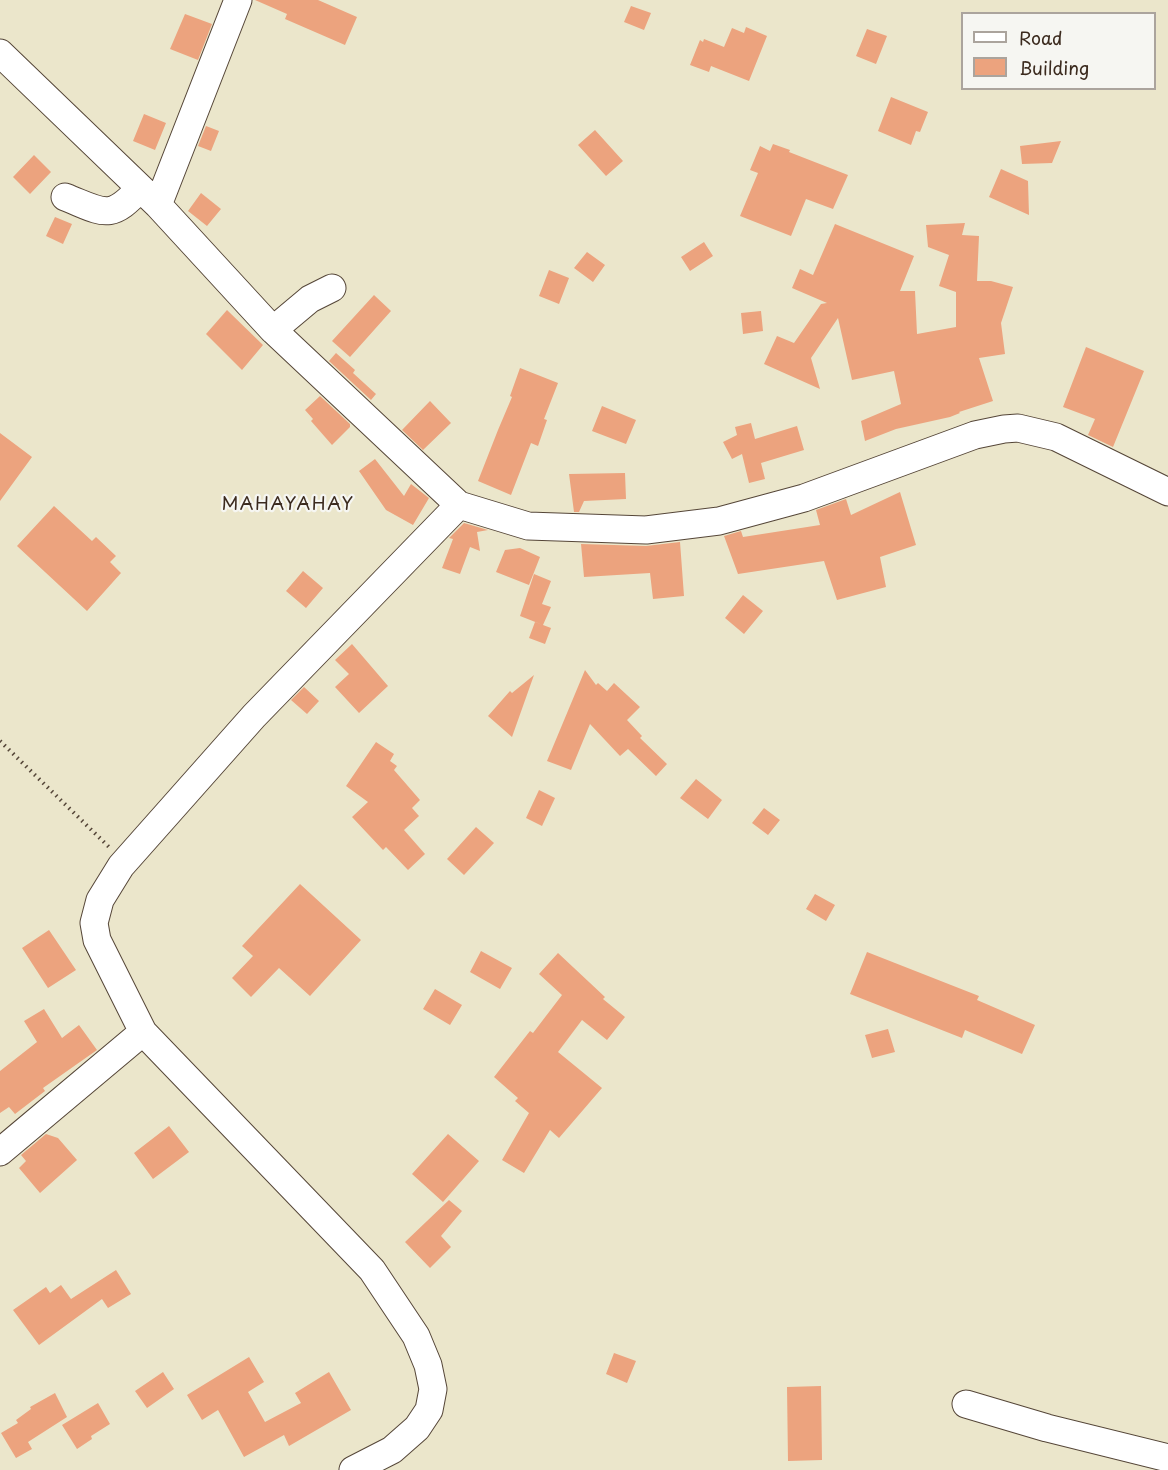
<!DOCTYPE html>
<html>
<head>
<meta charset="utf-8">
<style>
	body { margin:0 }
	#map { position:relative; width:1168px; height:1470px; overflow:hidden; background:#ebe6cb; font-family:"Playpen Sans",sans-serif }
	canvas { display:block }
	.legend { position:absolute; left:961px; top:12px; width:195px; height:78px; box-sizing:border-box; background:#f6f6f2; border:2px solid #aba49d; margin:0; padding:8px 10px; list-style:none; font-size:18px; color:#3b2a1e }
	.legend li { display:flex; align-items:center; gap:12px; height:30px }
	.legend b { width:30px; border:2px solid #aba49d }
</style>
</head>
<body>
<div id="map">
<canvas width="1168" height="1470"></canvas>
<ul class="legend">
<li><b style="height:8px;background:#fff"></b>Road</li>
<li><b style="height:16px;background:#eca37e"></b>Building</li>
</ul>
</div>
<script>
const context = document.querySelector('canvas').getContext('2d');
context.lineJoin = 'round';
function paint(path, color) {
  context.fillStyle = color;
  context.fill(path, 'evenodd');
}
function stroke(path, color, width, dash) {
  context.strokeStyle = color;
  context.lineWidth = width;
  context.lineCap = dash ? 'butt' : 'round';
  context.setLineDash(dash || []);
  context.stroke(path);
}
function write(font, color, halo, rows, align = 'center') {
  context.font = font + ' "Playpen Sans",sans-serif';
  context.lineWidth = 4.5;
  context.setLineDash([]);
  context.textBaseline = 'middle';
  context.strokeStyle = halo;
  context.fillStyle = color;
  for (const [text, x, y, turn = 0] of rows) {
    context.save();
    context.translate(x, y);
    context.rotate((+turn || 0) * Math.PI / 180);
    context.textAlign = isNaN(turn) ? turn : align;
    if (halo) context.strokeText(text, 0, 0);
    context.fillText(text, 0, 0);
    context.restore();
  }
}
paint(new Path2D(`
	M255,0H318L357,17L345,45L285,19L287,14Z
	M631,6L651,13L644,30L624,22Z
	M185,14L212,24L198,60L170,49Z
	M746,27L767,36L749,81L711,66L709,72L690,65L700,40L703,42L704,39L724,47L732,28L744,33Z
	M867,29L887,36L876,64L856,56Z
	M891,97L928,112L920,132L916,131L911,145L878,131Z
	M144,114L166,123L155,150L133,141Z
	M206,126L219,131L211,151L198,146Z
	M595,130L623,161L606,176L578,145Z
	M1061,141L1052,163L1022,164L1020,146Z
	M773,144L790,150L789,152L848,175L833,209L806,199L791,236L740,216L758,173L750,170L760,146L770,151Z
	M34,155L51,172L30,194L13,177Z
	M1001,169L1028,181L1029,215L989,197Z
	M201,193L221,209L207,226L188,211Z
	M55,217L72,224L63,244L46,236Z
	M965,223L962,235L979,236L977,281H991L1013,287L1001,323L1005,354L979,358L993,401L959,412L960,413L950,417L896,429L865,441L861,421L901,404L894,371L852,380L838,318L811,358L820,389L764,364L777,336L794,343L821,304L827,303L792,288L800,269L813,275L835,224L914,256L900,291H915L917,334L956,327V292L939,286L949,255L928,247L926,225Z
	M704,242L713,256L690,271L681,257Z
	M587,252L605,265L593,282L574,268Z
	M549,270L569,278L559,304L539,296Z
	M374,295L391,311L350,357L332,341Z
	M227,310L263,345L242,370L206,334Z
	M761,311L763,331L743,334L741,313Z
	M1086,347L1144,371L1113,447L1088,435L1095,419L1063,407Z
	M336,353L355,370L353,373L376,394L371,400L329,361Z
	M520,368L558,383L544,419L547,420L538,446L531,443L511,495L478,481L498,430L512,397L510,396Z
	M320,396L350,424V427L332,445L311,421L313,419L305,410Z
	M430,401L451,423L423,450L402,430Z
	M602,406L636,420L626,444L592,431Z
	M751,423L755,439L797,426L804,450L761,463L765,479L749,483L742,454L732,459L723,442L737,435L735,427Z
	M0,433L32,457L0,501Z
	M375,459L404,496L411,484L429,498L413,525L386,510L359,471Z
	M625,473L626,499L584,501L579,512H574L569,474Z
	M900,492L916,545L880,557L886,587L837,600L824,561L738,574L724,536L741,531L743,537L820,525L816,510L846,499L851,515Z
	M54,506L92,541L96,537L116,556L110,562L121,573L87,611L17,546Z
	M464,523L488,530L477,532L480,551L470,547L460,574L442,568L453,539L449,538Z
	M680,542L684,596L653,599L650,573L584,577L581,544L646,546Z
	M520,548L540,557L529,585L496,572L505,550Z
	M303,571L323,588L306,608L286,591Z
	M534,574L551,581L542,604L551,607L543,625L520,616Z
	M743,595L763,611L744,634L725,618Z
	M535,622L551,628L545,644L529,638Z
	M352,644L388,686L359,713L335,687L349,674L335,660Z
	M585,670L596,685L598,683L607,691L614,683L640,707L627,720L642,736L640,738L667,764L656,776L628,749L620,756L590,724L571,770L547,761Z
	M534,675L512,737L488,716L510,691L512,693Z
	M304,687L319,701L307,714L291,700Z
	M376,742L394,754L390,761L397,766L394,770L420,800L412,808L419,816L404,830L425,854L408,870L386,847L383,850L352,817L368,802L346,786Z
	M696,779L722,800L708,819L680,798Z
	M539,790L555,798L542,826L526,818Z
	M764,808L780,820L768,835L752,823Z
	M476,827L494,843L464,875L447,859Z
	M300,884L361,940L310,996L279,968L251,997L232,978L253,956L242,946Z
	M815,894L835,905L826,921L806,909Z
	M49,930L76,970L48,988L22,948Z
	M481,951L512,968L500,989L470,972Z
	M867,952L979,996L977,1000L1035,1025L1022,1054L965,1030L962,1038L850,994Z
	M558,953L605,997L603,999L625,1017L607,1040L582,1020L558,1052L602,1088L559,1138L550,1130L524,1173L502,1160L529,1113L515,1101L518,1098L494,1077L530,1031L533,1033L562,995L539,974Z
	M435,989L462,1005L450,1025L423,1009Z
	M44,1009L62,1038L79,1025L97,1050L43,1088L45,1091L15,1114L9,1107L0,1113V1071L37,1042L24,1021Z
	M888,1029L895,1052L872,1058L865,1035Z
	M169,1126L189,1152L153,1179L134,1153Z
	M46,1134L58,1138L77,1160L40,1193L19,1168L26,1161L21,1155Z
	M448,1134L479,1161L443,1202L412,1174Z
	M449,1200L462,1211L441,1236L451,1247L430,1268L405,1242Z
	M116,1270L131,1294L108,1308L102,1299L39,1345L13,1310L46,1287L50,1293L61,1285L71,1299Z
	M614,1353L636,1361L627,1383L606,1374Z
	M249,1357L264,1382L248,1392L265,1422L301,1403L295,1393L329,1372L351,1410L289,1446L284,1435L244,1457L218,1410L202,1420L187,1395Z
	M163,1372L174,1389L147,1408L135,1391Z
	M821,1386L822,1460L788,1461L787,1387Z
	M55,1393L67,1417L28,1442L32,1449L16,1458L1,1433L18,1423L16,1420L31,1409L30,1407Z
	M98,1403L110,1424L91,1436L92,1439L77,1449L62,1425Z`), '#eca37e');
const minor = new Path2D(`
	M0,53L158,205L273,330L459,505L528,526L646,530L719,521L804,498L975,435L1004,429L1018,428L1056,437L1168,492
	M65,197C103,212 110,222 140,188
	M158,205L238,0
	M273,330L310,299L332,288
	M0,1152L143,1032
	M966,1404L1047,1428L1168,1458
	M353,1470L392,1450L417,1428L429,1410L433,1389L428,1365L416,1336L372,1270L143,1032L97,940L94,923L100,900L121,866L254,716L459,505`);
stroke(minor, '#554638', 29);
stroke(new Path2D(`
	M0,741L109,847`), '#554638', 4, [1.5, 4.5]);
stroke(minor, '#fff', 27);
context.letterSpacing = '1.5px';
write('18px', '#3b2a1e', '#f6f6f2', [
	["MAHAYAHAY",288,505]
]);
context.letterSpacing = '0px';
</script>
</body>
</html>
